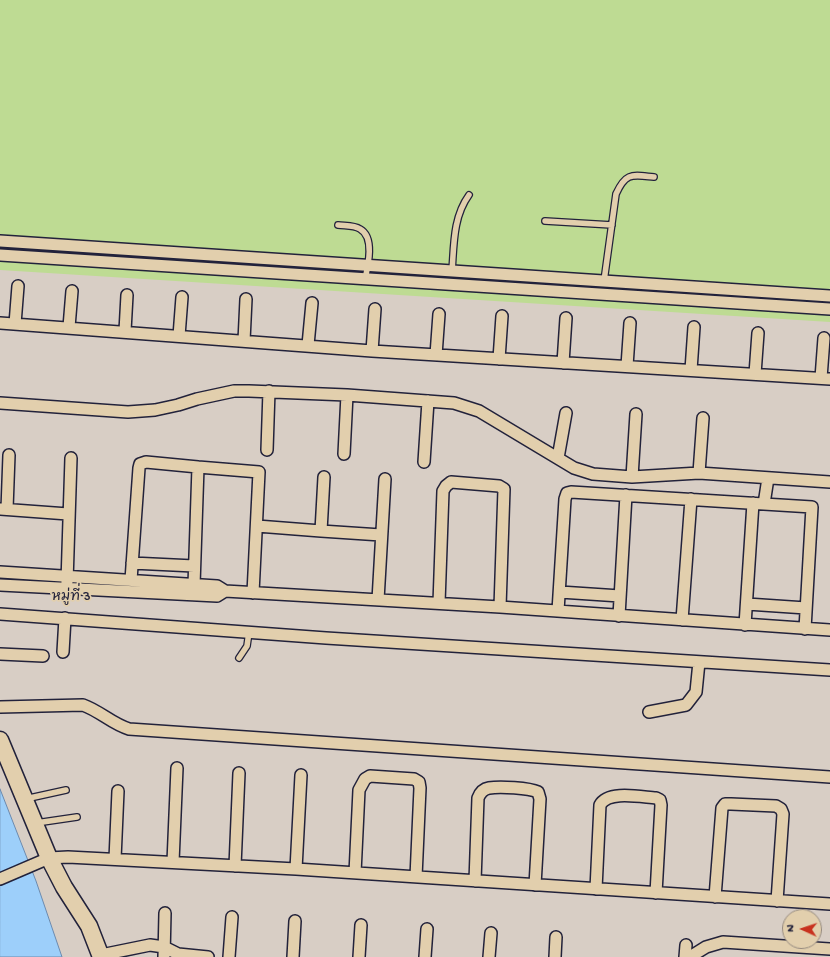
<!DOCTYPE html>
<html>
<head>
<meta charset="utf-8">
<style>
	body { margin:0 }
	#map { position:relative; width:830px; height:957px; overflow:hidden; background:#d8cec5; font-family:"Gochi Hand",sans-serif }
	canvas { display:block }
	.north { position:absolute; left:782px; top:909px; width:40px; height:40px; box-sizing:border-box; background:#e2cfad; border:1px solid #958a7f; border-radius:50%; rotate:273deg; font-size:11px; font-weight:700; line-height:16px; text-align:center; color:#22223b }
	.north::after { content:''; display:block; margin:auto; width:14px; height:18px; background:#c8321e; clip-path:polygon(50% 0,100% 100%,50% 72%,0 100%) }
</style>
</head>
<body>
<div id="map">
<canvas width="830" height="957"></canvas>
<div class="north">N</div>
</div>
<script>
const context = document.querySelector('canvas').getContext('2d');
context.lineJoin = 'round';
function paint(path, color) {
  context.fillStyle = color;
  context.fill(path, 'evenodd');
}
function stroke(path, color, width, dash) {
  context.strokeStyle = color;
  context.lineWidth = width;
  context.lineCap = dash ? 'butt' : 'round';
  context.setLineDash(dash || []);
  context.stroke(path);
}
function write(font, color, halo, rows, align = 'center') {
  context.font = font + ' "Gochi Hand","Playpen Sans Thai",sans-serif';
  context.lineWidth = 3.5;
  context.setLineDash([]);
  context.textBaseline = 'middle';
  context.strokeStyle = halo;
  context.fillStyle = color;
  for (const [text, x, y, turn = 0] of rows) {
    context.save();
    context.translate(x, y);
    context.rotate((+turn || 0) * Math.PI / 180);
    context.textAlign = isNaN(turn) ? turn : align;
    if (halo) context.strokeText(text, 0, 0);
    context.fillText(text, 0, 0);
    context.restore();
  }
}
paint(new Path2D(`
	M0,0H830V322L0,270Z`), '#bedb93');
const water = new Path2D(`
	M0,789L36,881L62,957H0Z`);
paint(water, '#9dcffa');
stroke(water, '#6c8aae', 1);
const lane = new Path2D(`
	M545,221L612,225
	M338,225C345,226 354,225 360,229C375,237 368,266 365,279
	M452,271C454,245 453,217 469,195
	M604,281L616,194C626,172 632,175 654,177
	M239,658L247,646L249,632
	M25,799L66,790
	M36,823L77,817`);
const street = new Path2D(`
	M0,241L830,296
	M0,255L830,309
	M0,323L372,351L830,379
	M15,324L18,286
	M69,327L72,291
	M125,331L127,295
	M179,336L182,297
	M244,341L246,299
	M308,345L312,303
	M372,351L375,309
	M436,355L439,314
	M499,359L502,316
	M563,363L566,318
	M627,366L630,323
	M691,370L694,327
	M755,374L758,333
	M821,378L824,338
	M0,403L128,412L155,410L178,405L197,399L234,391H249L347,395L454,403L479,411L574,468L593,474L632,477L699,473L830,482
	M267,450L269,391
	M344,454L347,395
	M558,458L566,413
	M424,462L428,401
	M198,467L259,472L253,593
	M699,473L703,418
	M632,477L636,414
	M764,504L768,478
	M0,509L68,514
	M7,509L9,455
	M257,526L321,531L324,477
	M321,531L381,535
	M132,563L194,566
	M0,572L217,586L225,591L500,607L830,630
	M131,580L139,468L140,464L146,462L198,467L194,585
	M67,582L71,458
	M0,585L217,596L225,591
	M560,592L620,596
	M378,600L385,479
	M439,603L443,491L446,486L451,482L499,486L504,489L500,607
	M747,604L806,608
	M558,611L565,499L567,493L571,492L812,507L805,629
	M0,614L326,638L830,670
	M619,616L626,495
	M682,620L691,499
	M745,625L753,503
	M63,652L65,618
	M0,654L43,656
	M0,707L83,705C100,711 112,724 129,729L830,777
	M649,712L686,705L696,692L699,662
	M115,859L118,791
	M173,862L177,768
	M235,866L239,773
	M296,869L301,775
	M355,873L359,790L365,779L370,776L414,779L419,782L420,788L416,877
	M0,879L49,858L68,857L296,869L830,904
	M475,881L478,798C480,793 483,789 489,788C500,786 529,788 538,792L540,799L535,885
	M596,889L600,805C608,790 641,797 656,798L660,800L661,805L656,893
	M715,897L722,808L725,804H731L776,806L781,809L783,814L777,901
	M101,955L150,945L164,947L178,954L208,957
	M164,957L165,913
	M229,957L232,917
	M293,957L295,921
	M359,957L361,925
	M425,957L427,929
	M489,957L491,933
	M555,957L556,937
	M685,957L686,945
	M690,957L706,947L723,942L830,949`);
const secondary = new Path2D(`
	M0,740L49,858L64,887L89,926L101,957`);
stroke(lane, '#22223b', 8);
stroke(street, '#22223b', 14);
stroke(secondary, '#22223b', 19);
stroke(lane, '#e2cfad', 5.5);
stroke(street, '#e2cfad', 11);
stroke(secondary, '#e2cfad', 16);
write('14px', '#22223b', '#e2cfad', [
	["หมู่ที่ 3",71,598]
]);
</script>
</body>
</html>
